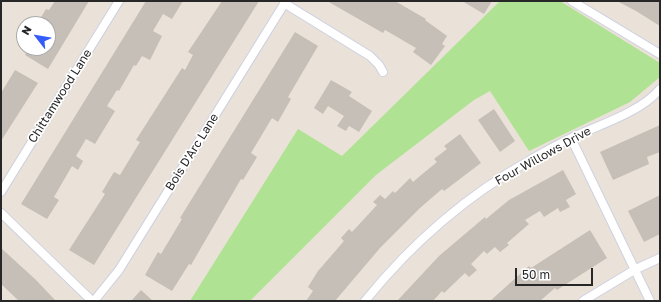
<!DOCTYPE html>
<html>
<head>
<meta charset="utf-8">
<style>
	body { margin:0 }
	#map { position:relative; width:661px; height:302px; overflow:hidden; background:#eae2d8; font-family:"Golos Text",sans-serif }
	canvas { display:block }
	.frame { position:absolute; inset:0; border:2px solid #272727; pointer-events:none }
	.north { position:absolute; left:16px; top:16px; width:40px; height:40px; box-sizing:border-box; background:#fff; border:1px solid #a9a9a9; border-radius:50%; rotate:301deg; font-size:11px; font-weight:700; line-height:16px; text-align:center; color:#272727 }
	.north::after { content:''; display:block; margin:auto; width:14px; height:18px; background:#345cfb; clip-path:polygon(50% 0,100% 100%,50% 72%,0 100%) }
	.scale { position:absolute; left:515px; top:268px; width:78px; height:18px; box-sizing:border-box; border:2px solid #272727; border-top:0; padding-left:5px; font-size:12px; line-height:14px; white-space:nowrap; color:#272727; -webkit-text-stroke:3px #fff; paint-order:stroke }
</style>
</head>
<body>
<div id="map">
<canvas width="661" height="302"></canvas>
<div class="frame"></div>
<div class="north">N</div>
<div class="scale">50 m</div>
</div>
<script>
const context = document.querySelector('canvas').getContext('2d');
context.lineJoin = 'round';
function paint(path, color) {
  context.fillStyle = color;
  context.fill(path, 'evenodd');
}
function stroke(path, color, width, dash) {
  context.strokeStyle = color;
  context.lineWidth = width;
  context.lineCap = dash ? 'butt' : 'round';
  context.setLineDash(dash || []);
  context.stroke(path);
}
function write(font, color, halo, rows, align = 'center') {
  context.font = font + ' "Golos Text",sans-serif';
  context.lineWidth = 3.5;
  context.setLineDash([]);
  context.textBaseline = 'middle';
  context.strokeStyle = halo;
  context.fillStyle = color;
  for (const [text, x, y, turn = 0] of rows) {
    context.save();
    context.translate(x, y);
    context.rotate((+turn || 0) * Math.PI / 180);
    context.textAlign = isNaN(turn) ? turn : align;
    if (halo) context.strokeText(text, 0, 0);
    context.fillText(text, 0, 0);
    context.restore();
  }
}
paint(new Path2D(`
	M500,1H560L660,63V77L630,102L529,151L490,91L474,100L376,175L250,301H190L298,129L342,156Z`), '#afe293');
paint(new Path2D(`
	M55,1H89L48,69L25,55L29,48H48V24H37L46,9L49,10Z
	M146,1H183L172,19L163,14L153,31L162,36L150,60L142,56L136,66L134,65L119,91L117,90L107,106L115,111L95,144L86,139L76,156L83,161L78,170L72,166L54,197L59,200L47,219L21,204Z
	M222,1H259L94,265L69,250L105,194L102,192L114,172L120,175L140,142L136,140L182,68L185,70L193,55L188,52Z
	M327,1H395L426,19L425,20L447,36L442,44L445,46L431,65L413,52L416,48L385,30L383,33Z
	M462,1H492L484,14Z
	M617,1H660V26L636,11Z
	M295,32L318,46L288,97L291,99L278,122L272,118L251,153L257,157L243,180L241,179L191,265L189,264L172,291L145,275L158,252L161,254L182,219L180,218Z
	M15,70L38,83L1,141V93Z
	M331,80L352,92L349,96L372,111L359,132L349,126L346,131L337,126L344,116L328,106L323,114L314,108Z
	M494,109L515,141L500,152L478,120Z
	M660,125V152L647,157L649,164L613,180L600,152Z
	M460,134L481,163L444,191L442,189L420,208L380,248L335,301H306L313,291L308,287L318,271L344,241L341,238L349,229L352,232L377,205L373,202L380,195L385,199L393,191L395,193L410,178L413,182L420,176L437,162L434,159L447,149L444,146Z
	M563,170L576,194L566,200L570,207L560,212L558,208L544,217L540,211L525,220L529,224L507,243L509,245L500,252L495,247L487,254L484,251L471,264L477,270L469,277L465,273L444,293L442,291L433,301H397L439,256L485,217L486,219L509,200Z
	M660,195V234L644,242L628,211Z
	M590,230L607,258L557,290L555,288L540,301H490L529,266L531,268Z
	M1,248L35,279L56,301H19L1,284Z
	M141,290L153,301H131Z`), '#c5bfb8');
const minor = new Path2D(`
	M572,1L660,54
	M284,3L370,56L379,65L383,72
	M571,138L650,301
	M1,192L119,1
	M1,213L92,301
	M94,301L119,270L286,1
	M365,301C411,244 466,196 530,160C544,152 558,144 573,137C599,125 641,112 660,89
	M583,301L636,269L660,258`);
stroke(minor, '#cdd1e1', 10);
stroke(minor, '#fff', 8);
write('12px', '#272727', '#fff', [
	["Chittamwood Lane",60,96,-58],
	["Bois D'Arc Lane",192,152,-58],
	["Four Willows Drive",543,156,-29]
]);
</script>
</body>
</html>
